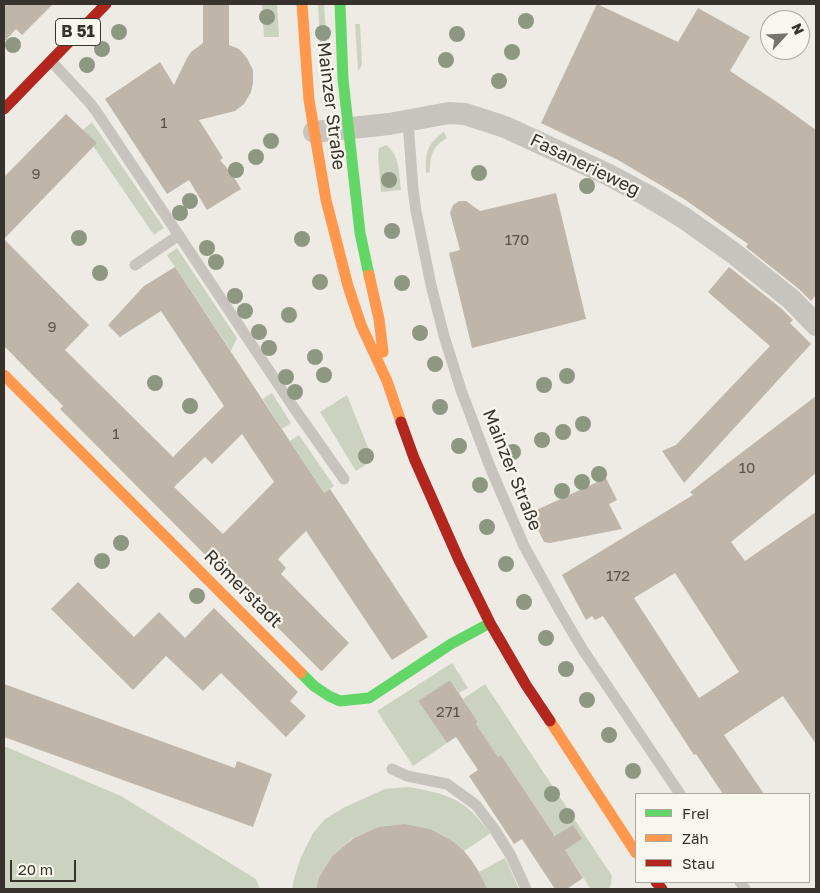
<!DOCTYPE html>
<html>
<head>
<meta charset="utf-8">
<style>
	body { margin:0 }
	#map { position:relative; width:820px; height:893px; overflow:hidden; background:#eeebe4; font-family:"Golos Text",sans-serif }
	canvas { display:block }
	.frame { position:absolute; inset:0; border:5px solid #38322c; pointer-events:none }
	.legend { position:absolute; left:635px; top:793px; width:175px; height:90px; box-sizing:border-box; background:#f9f6ed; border:1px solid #aca8a0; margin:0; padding:6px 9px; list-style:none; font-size:15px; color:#38322c }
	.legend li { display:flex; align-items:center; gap:10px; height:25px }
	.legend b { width:25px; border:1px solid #aca8a0 }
	.north { position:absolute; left:760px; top:10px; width:50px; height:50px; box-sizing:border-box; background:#f9f6ed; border:1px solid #aca8a0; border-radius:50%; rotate:65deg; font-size:14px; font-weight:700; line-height:20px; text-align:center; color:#38322c }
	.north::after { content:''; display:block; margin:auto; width:18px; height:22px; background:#78736c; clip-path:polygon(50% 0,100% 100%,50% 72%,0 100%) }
	.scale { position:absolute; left:10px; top:860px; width:66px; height:22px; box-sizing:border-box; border:2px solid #38322c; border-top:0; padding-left:6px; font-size:15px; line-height:18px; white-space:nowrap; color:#38322c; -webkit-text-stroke:4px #f9f6ed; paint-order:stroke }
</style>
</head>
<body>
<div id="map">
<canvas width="820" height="893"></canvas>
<div class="frame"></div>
<ul class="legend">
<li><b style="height:6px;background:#63d668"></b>Frei</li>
<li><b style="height:6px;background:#ff974d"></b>Zäh</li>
<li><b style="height:6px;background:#b3261e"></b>Stau</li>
</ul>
<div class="north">N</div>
<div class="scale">20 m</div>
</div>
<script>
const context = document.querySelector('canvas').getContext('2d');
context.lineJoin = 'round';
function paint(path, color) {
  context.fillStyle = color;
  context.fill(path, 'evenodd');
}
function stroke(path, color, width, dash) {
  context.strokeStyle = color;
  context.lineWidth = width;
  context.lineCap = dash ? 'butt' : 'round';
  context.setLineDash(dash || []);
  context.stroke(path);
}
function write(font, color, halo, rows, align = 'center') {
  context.font = font + ' "Golos Text",sans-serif';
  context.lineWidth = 4.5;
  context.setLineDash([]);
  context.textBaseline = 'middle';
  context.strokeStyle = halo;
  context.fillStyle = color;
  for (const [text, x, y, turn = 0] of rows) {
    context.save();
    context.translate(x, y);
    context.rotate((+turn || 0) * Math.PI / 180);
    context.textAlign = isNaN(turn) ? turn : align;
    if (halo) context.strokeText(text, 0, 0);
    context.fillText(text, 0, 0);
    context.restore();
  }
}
paint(new Path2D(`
	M262,4H277L279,37H264Z
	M318,4H324L329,73L322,74Z
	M355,24H360L362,64L360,69L358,70Z
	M92,122L164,228L154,235L93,146L96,143L83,130Z
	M444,132L447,138C432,147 430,156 430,172L426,173C425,154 427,143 444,132Z
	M386,145C400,154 399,175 401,190L381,192L378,155L379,148Z
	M177,248L237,338L231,351L167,255Z
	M272,393L291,423L282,429L263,399Z
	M347,395L373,460L356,471L320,412Z
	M299,435L334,486L324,493L290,441Z
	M452,663L468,688L459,693L450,680L418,701L447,743L413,766L377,711Z
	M485,684L612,876L611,884L609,889H591L501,755L498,757L476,724L478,722L463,699Z
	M4,746L121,796L256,879L260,889H4Z
	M409,787C431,791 455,795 472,812C479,819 484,826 491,833L464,851L454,842L404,824L378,827L353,838L333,855L319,877L316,889H292L294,879L301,857L313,833L325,819L345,807L385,789Z
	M505,858L519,889H485L479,872Z`), '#cbd3c0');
paint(new Path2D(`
	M4,4H53L22,35L16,29L4,42Z
	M203,4H229V45L239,49L247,58L253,70V83L251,92L244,104L235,111L199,120L223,158L220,160L232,174L241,189L207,210L189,180L167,194L105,99L160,62L174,85L187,58L191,52L203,43Z
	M597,4L678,42L698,8L750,37L730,71L777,102L816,130V295L811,301L799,289L746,247L748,244L684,199L618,160L541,123Z
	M66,114L97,143L4,239V177Z
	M556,193L586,319L472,348L449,253L460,250L450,213L453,205L459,201H466L480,211Z
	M4,239L89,325L65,350L173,457L224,406L161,311L120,337L108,325L144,286L175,267L324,493L330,489L428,637L392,660L306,531L278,559L286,568L281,574L349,643L322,671L320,670L60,409L63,406L4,346ZM242,434L274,482L223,534L174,487L205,457L212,464Z
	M729,267L782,309L793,320L790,323L811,344L684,483L662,451L676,445L770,346L708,292Z
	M816,396V473L731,542L745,561L816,512V744L783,696L724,735L764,794H723L696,754L694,755L603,616L595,620L592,616L586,620L562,575L693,495L690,492ZM675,573L739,672L699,698L634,598Z
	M606,478L617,500L609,504L622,529L550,543L544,542L530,513Z
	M78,582L134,637L159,612L185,638L214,608L298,692L290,701L306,716L286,737L221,673L203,691L166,656L133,690L51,609Z
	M450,680L478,722L476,724L498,757L501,755L555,836L573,825L582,839L565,850L583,878L567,889H555L522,839L514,844L469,776L478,770L456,737L447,743L418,701Z
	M4,684L235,768L237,761L272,774L253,827L4,737Z
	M404,824L430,829L454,842L464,851L472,861L479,872L487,889H316L319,877L333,855L354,838L378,827Z`), '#bfb5a8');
stroke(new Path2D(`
	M51,61L89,102L96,111L294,408L344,479
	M408,122L413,189L416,211L431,285L444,336L461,390L490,467L524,546L560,611L583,650L680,794
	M135,265L179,235
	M392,769L407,776L447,784L476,805L495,830L511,856L526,889
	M740,882L745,889`), '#c7c4bd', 11);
stroke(new Path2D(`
	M314,132L389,124L449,113L465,114L505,127L607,174L648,196L684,218L732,252L791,299L816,325`), '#c7c4bd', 22);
stroke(new Path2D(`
	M340,4L343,79L360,233L369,275
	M301,673L314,686L329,696L340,701L369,698L451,644L490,623`), '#63d668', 11);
stroke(new Path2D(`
	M302,4L309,100L326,200L348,286L361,325L387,381L401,422
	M369,275L379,319L383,352
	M4,375L301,673
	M550,721L636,853`), '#ff974d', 11);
stroke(new Path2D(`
	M4,109L106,4
	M401,422L414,458L459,560L490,623L526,685L550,721
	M656,882L662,889`), '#b3261e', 11);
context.fillStyle = '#8e9782';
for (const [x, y] of [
	[267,17],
	[526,21],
	[119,32],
	[323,33],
	[457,34],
	[13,45],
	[102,49],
	[512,52],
	[446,60],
	[87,65],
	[499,81],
	[271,141],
	[256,157],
	[236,170],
	[479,173],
	[389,180],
	[587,186],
	[190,201],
	[180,213],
	[392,231],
	[79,238],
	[302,239],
	[207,248],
	[216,262],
	[100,273],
	[320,282],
	[402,283],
	[235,296],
	[245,311],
	[289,315],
	[259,332],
	[420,333],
	[269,348],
	[315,357],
	[435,364],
	[324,375],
	[567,376],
	[286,377],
	[155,383],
	[544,385],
	[295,392],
	[190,406],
	[440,407],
	[583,424],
	[563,432],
	[542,440],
	[459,446],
	[513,452],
	[366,456],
	[599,474],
	[582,482],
	[480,485],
	[562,491],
	[487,527],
	[121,543],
	[102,561],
	[506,564],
	[197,596],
	[524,602],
	[546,638],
	[566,669],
	[587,700],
	[609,735],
	[633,771],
	[552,794],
	[567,816]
]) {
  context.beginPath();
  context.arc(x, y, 8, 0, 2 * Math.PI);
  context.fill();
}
write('15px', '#5a534b', null, [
	["1",164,123],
	["9",36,174],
	["170",517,240],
	["9",52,327],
	["1",116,434],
	["10",747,468],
	["172",618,576],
	["271",448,712]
]);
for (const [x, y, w] of [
	[78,32,45]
]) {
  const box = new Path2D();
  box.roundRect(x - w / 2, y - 13.5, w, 27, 4);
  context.fillStyle = '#f9f6ed';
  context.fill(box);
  stroke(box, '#38322c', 1);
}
write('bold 16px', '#38322c', null, [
	["B 51",78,32]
]);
write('18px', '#38322c', '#f9f6ed', [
	["Mainzer Straße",331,106,83],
	["Fasanerieweg",585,165,26],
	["Mainzer Straße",512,470,68],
	["Römerstadt",243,589,45]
]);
</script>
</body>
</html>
